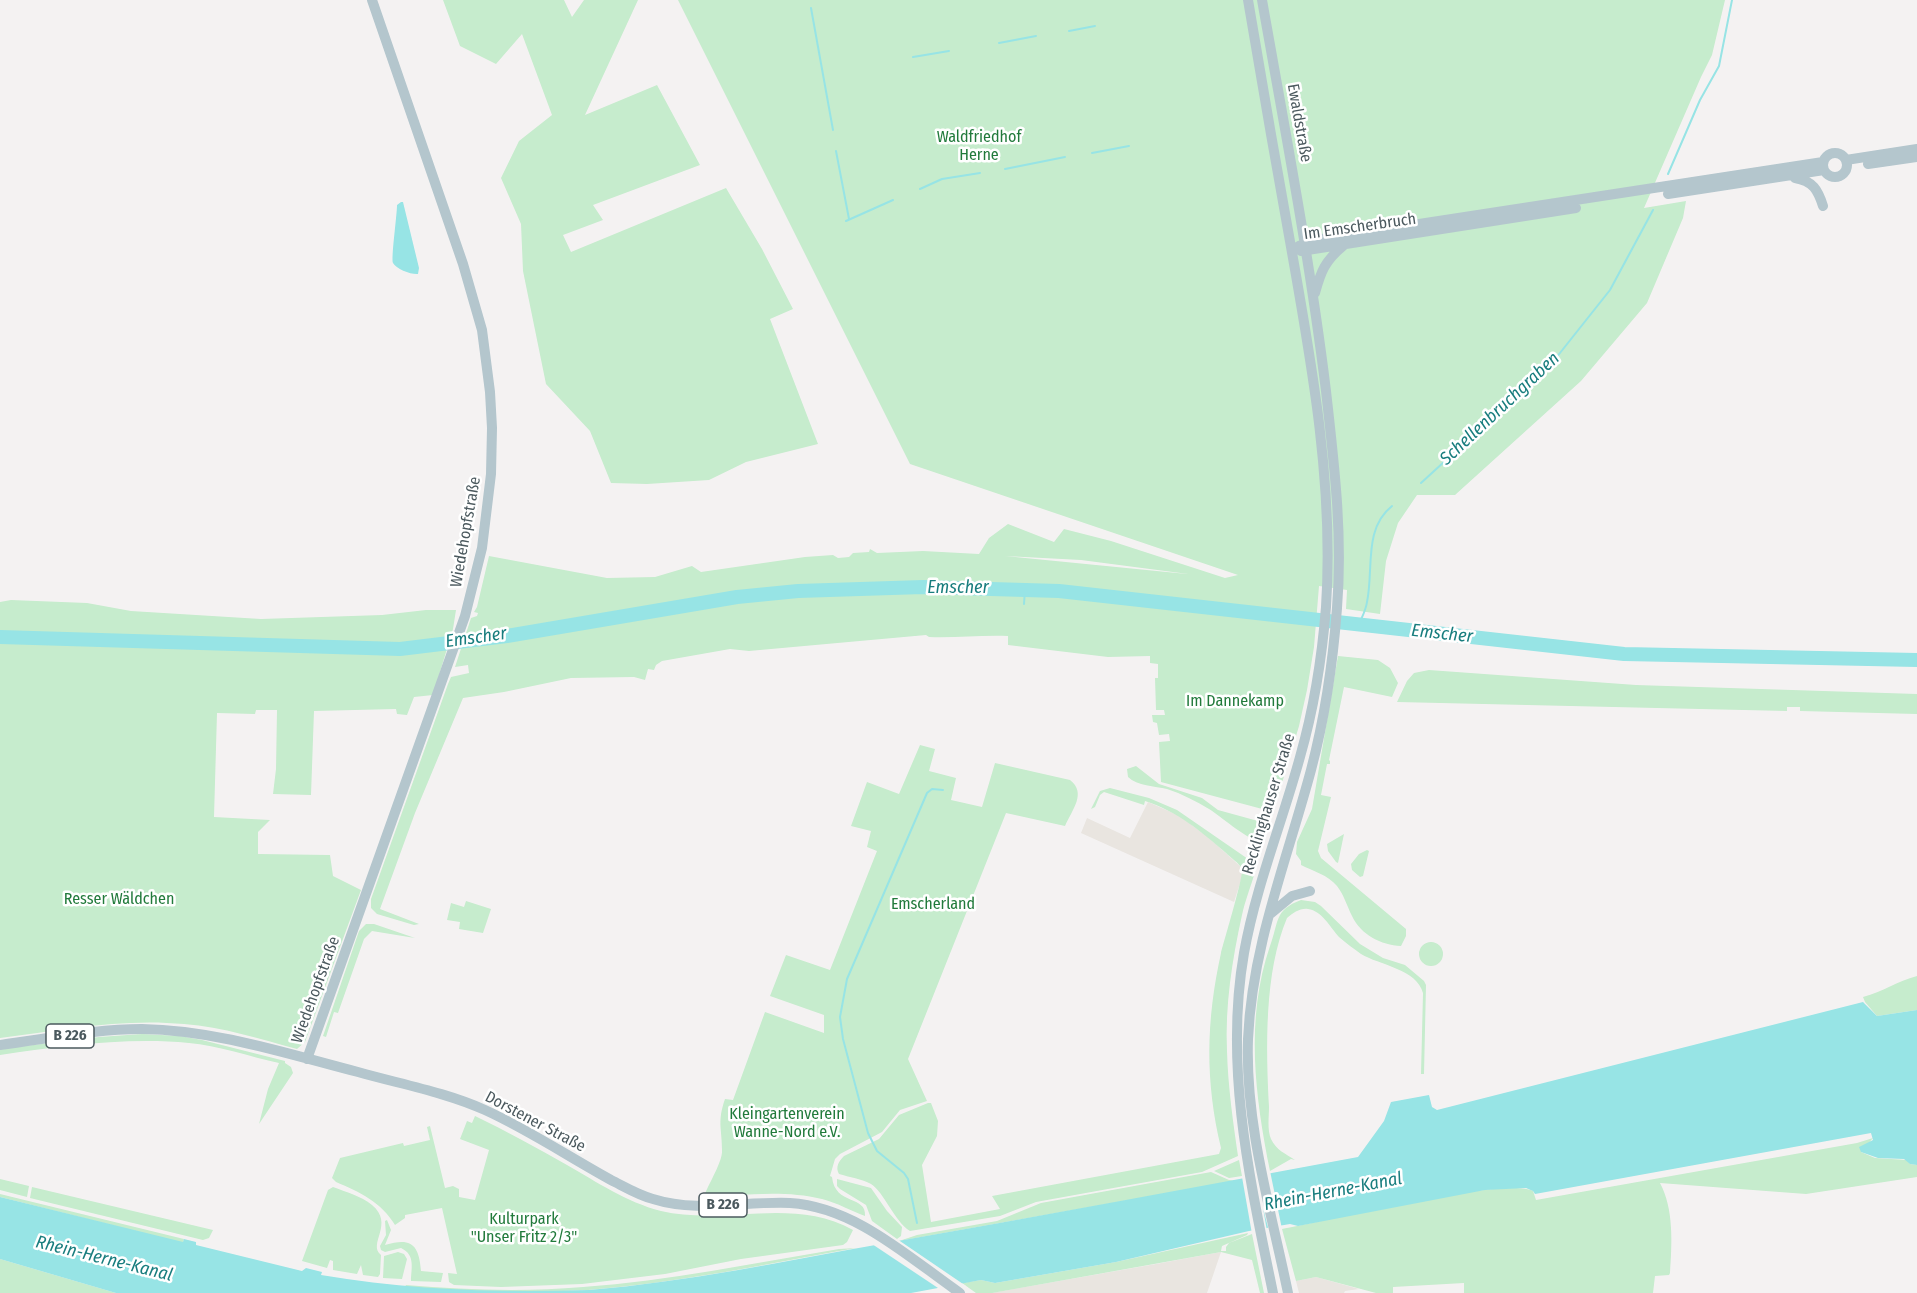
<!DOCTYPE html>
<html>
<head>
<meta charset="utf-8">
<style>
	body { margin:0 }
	canvas { display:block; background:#f4f2f2 }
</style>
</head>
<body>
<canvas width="1917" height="1293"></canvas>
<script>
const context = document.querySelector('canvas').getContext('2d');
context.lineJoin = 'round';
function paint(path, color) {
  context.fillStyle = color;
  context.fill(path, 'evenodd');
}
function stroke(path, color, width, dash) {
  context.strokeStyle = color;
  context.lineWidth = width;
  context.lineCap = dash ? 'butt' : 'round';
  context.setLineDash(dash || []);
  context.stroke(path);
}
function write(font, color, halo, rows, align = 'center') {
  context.font = font + ' "Fira Sans Condensed",sans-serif';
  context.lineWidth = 5;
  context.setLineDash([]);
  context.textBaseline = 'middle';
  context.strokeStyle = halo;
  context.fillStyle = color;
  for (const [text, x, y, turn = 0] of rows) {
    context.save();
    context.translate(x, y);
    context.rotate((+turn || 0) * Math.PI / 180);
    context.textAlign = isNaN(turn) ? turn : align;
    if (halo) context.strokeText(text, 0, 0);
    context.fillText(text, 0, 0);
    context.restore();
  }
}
paint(new Path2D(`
	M1148,802L1180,816L1209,838L1241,867L1243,874L1234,902L1081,833L1087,818L1130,838Z
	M1221,1252L1207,1293H991L1156,1264Z
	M1316,1277L1359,1289L1345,1291L1344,1293H1299L1296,1281Z`), '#e9e5e0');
paint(new Path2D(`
	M443,0H564L572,17L584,0H638L585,115L657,85L700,165L593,205L603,220L563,235L571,252L726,188L762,249L793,309L770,319L818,444L746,462L709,480L647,484L611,483L590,431L546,384L523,271L521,224L501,178L519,141L552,115L522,34L496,64L460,46Z
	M678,0H1725L1712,55L1701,77L1644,208L1686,201L1683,218L1647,303L1581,381L1455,495H1417L1398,523L1386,561L1380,614L1346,609L1347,590L1319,586L1314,647L1307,690L1299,726L1267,833C1264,837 1261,841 1256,840C1247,839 1219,815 1209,809C1196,801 1182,794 1167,789C1155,786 1137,786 1128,777L1127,769L1136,766L1159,784L1202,798L1218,810L1258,821L1256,827L1262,828L1266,810L1161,782L1159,742L1170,741L1169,734L1159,735L1157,723L1153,722L1152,715H1165L1164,710H1156L1155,678H1158V664L1150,663V656L1108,657L1008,645V636C981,635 955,638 929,637L926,635L749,651L730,649L662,661L656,665L654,670L648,669L645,680L634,677L571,678L504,692L463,698L415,813L380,909L419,924L414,925L377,914L371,908V899L448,684L451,677L469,673L468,665L455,667L471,618L477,616L478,613L474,612L477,607L489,556L607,578L655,577L692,566L701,572L805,557L833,555L838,558L849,557L853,553L869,552L870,549L877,553L923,551L979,554L989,538L1008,524L1054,542L1064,529L1111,541L1225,578L1238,575L910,464ZM1005,556L1081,560L1188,574H1187Z
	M11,600L87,603L131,611L261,619L382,615L426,610H456L453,629L433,695L414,697L407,715L397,714L396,709L314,711L311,795L273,794L276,769L277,710H256L255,714L217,713L214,817L270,820L258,832V854L330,855L333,876L361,890L305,1042L297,1049C260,1039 223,1027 184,1024C123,1018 61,1030 0,1038V602Z
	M1338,656L1378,660L1390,668L1398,683L1392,697L1344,687L1329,760L1330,761V764H1327L1321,795L1331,797L1318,851L1321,858L1406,929V936L1401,946C1381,945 1361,935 1352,916C1347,906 1344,895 1337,886C1328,875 1313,871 1301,865V861L1296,854L1297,842L1312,809Z
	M1429,670L1636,685L1917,694V714L1800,711V707H1787V711L1397,702L1407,681L1414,673Z
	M920,745L935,749L929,771L956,778L951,800L982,807L995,763L1070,780C1087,793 1072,810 1065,826L1006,813L908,1059L927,1101L900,1110L882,1132L840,1154L835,1159L830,1176L832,1177C835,1206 867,1195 865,1216C851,1211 838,1203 822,1199C782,1189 739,1196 698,1197L705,1194C709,1183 723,1161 722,1150C722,1128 717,1122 725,1099L733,1100L765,1012L824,1033V1015L770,996L786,955L830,970L877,851L867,847L871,831L851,826L867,782L899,794Z
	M1110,788L1149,798L1177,810L1248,859L1253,864L1255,872C1251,886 1245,901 1242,915C1232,960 1225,1006 1227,1051C1228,1087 1233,1121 1238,1156L1202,1172L1036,1202L1000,1216L910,1231C894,1221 884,1192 871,1184C862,1179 849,1177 839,1174C835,1167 839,1161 844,1156L879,1139L899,1115L928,1103H931L938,1121L937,1136L922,1165L931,1222L1000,1209L992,1196L1219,1154L1221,1148C1205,1081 1206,1021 1221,953C1224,941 1244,875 1242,869C1239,863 1231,858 1226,853C1202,832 1177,811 1145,801L1144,805L1104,792L1100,795L1095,807L1091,809L1100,791Z
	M1344,834L1338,863L1336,862L1328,851L1327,844Z
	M1367,850L1369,851L1363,876L1360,877L1352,870L1351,864L1359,854Z
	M1301,900L1315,902L1321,906L1360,944L1383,958L1405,965L1424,981L1426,985L1424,1074H1421L1423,993C1417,969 1379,965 1361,954C1354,949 1346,943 1339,937C1330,927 1322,911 1308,909C1300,908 1293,913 1287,918C1264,973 1266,1047 1269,1107C1269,1116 1267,1130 1271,1139C1276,1150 1286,1154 1295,1160L1291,1159L1270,1171C1255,1096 1245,1019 1270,946C1279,922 1274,910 1301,900Z
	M466,901L491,909L483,933L459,929L460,922L447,920L451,903L464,907Z
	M366,924H374L415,938L372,931L364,939L338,1013L334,1012L326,1037L323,1036L359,931Z
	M1419 954a12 12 0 1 1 24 0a12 12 0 1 1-24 0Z
	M1917,976V1010L1877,1016L1865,1002L1863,997C1883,992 1897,981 1917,976Z
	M142,1034L180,1036L202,1040L285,1061V1063L291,1067L293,1073L259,1124L268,1089L279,1063C251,1057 217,1045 189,1043C127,1037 62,1046 0,1055V1049L99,1037Z
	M475,1116C506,1131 537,1148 567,1165C597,1182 626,1202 661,1211C725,1226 792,1196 853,1230L847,1242L843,1245L741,1259L665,1274L582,1284L501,1287L454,1285L449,1282L448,1273L457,1274L442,1208L405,1215V1218L395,1225C381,1202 360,1192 336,1182L332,1178L340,1158L403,1143L404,1146L430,1140L427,1127L430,1126L445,1188L453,1186L459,1189V1197L475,1200L489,1150L460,1139L467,1121L472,1123Z
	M1873,1138L1861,1152L1875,1158L1907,1160L1910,1164L1917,1165V1177L1806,1194L1660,1183C1674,1209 1672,1244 1670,1273L1669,1275L1655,1276L1653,1293H1464V1283L1393,1287V1293H1376L1316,1277L1296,1281L1282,1229C1324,1222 1505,1176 1533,1191L1536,1200L1857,1143Z
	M1239,1160L1242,1176L1229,1178L1214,1171Z
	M1211,1172L1229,1180L1236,1181L899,1241L917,1235L997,1221L1041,1203Z
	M0,1179L29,1186L27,1197L0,1190Z
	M837,1179L871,1188L887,1211L902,1227L901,1236L897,1239L872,1221L866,1205L840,1189L837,1186Z
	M32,1187L213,1230L209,1238L203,1240L30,1198Z
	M333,1187C346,1192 361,1196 372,1205C395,1224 367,1244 381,1255L380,1274L378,1277L363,1275L361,1265L357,1274L333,1270V1261L330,1260L327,1268L302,1261L328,1190Z
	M0,1194L184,1239L183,1243L0,1197Z
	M387,1220L391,1230L385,1245C411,1237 419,1244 421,1271L443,1273L441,1282L411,1281C411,1269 416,1255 401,1248L385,1252L381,1250L380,1246L386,1235L385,1221Z
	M1248,1233L1247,1235L1222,1246L1221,1251H1226V1247L1229,1243L1252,1234L1264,1293H1260L1252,1260L1221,1252L992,1293H976L962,1283L981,1280L995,1283L1116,1262Z
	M856,1248C767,1264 678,1283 588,1290C527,1293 466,1293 405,1287L406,1285C465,1290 524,1292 583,1287C669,1281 754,1263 839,1249Z
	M398,1252L404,1254L407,1259L402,1279L383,1278L384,1256Z
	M0,1259L116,1293H0Z`), '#c6eccd');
paint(new Path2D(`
	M401,202H403L419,268L418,274C412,275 396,269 393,263C391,258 397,215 397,205Z
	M1863,1002L1877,1016L1917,1010V1165L1910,1164L1904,1159L1878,1158L1861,1152L1859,1147L1873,1140L1871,1133L1535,1194L1533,1191L1526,1188L1485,1190L1298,1226L1290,1224L1249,1231L1116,1262L995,1283L981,1280L911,1293H116L0,1259V1197L183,1242L184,1239L196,1242V1245L302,1271L306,1268L322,1272L321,1275C410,1290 500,1293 589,1290C687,1282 784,1261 881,1244C1041,1216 1200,1186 1358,1157L1384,1121L1391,1102L1429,1095L1432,1107L1437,1110Z`), '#97e4e5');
paint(new Path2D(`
	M1270,1171L1282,1229L1269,1231L1263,1208L1267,1231L1252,1234L1242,1177Z
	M897,1239L966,1286L941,1290L872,1244Z`), '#f4f2f2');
stroke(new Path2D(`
	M811,8L833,130
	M1069,31L1095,26
	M999,43L1036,36
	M913,57L949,51
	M836,151L849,219
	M1092,153L1129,146
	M1005,169L1065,157
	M1668,174L1700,100L1719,66L1732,0
	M920,189L942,179L980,173
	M846,221L893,200
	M1421,483L1552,363L1610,290L1653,210
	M1024,604L1025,589
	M1359,624C1362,617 1366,610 1367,602C1374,569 1363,529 1392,506
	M917,1223L908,1179L904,1173L877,1151L868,1133L843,1039L840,1017L847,979L927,793L932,789L943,790`), '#97e4e5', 2);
stroke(new Path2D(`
	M0,637L400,649L507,636L737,597L798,591L923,587L1059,591L1624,654L1917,660`), '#97e4e5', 14);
stroke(new Path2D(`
	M1248,0C1262,82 1276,165 1291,247C1312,365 1334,487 1326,607C1322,658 1314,708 1300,757C1282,823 1256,886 1244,953C1224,1067 1250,1181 1273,1293
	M1262,0C1285,130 1310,260 1326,391C1334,463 1343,534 1337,608C1333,662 1325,717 1311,770C1287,860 1252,946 1248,1039C1245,1125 1271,1210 1288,1293
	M1823 165a12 12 0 1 1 24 0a12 12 0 1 1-24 0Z
	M1846,160L1917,149
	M1868,164L1917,157
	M1795,178C1813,181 1818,190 1823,206
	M1668,194L1824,170
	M1299,246L1315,240L1823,162
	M1301,251L1576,208
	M1315,293C1321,271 1325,261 1343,246
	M1269,915L1292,896L1310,891
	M0,1045C47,1039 95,1029 142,1029C215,1030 288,1054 358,1072C400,1084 445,1092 485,1110C529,1130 569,1157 611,1180C625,1187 638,1195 653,1199C697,1213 745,1201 790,1203C855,1207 908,1257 960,1293
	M307,1059L465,616L482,548L491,474L492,428L490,392L482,330L463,264L372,0`), '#b4c6cd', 10);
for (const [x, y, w] of [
	[70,1036,48],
	[723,1205,48]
]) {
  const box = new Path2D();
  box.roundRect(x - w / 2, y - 12, w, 24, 4.5);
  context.fillStyle = '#fff';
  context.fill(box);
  stroke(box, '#4b595e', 1.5);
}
write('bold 15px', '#4b595e', null, [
	["B 226",70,1036],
	["B 226",723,1205]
]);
write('16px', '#4b595e', '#fff', [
	["Ewaldstraße",1299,123,80],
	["Im Emscherbruch",1360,227,-8],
	["Wiedehopfstraße",466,532,-80],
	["Recklinghauser Straße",1269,804,-73],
	["Wiedehopfstraße",316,990,-70],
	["Dorstener Straße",535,1122,28]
]);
write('16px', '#217a3b', '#fff', [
	["Waldfriedhof",979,138],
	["Herne",979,156],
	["Im Dannekamp",1235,702],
	["Resser Wäldchen",119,900],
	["Emscherland",933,905],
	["Kleingartenverein",787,1115],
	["Wanne-Nord e.V.",787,1133],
	["Kulturpark",524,1220],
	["\"Unser Fritz 2/3\"",524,1238]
]);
write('italic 18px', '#187d7e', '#fff', [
	["Schellenbruchgraben",1500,409,-43],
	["Emscher",958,588],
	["Emscher",1442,634,6],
	["Emscher",476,638,-8],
	["Rhein-Herne-Kanal",1333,1192,-11],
	["Rhein-Herne-Kanal",104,1259,14]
]);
</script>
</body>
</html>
